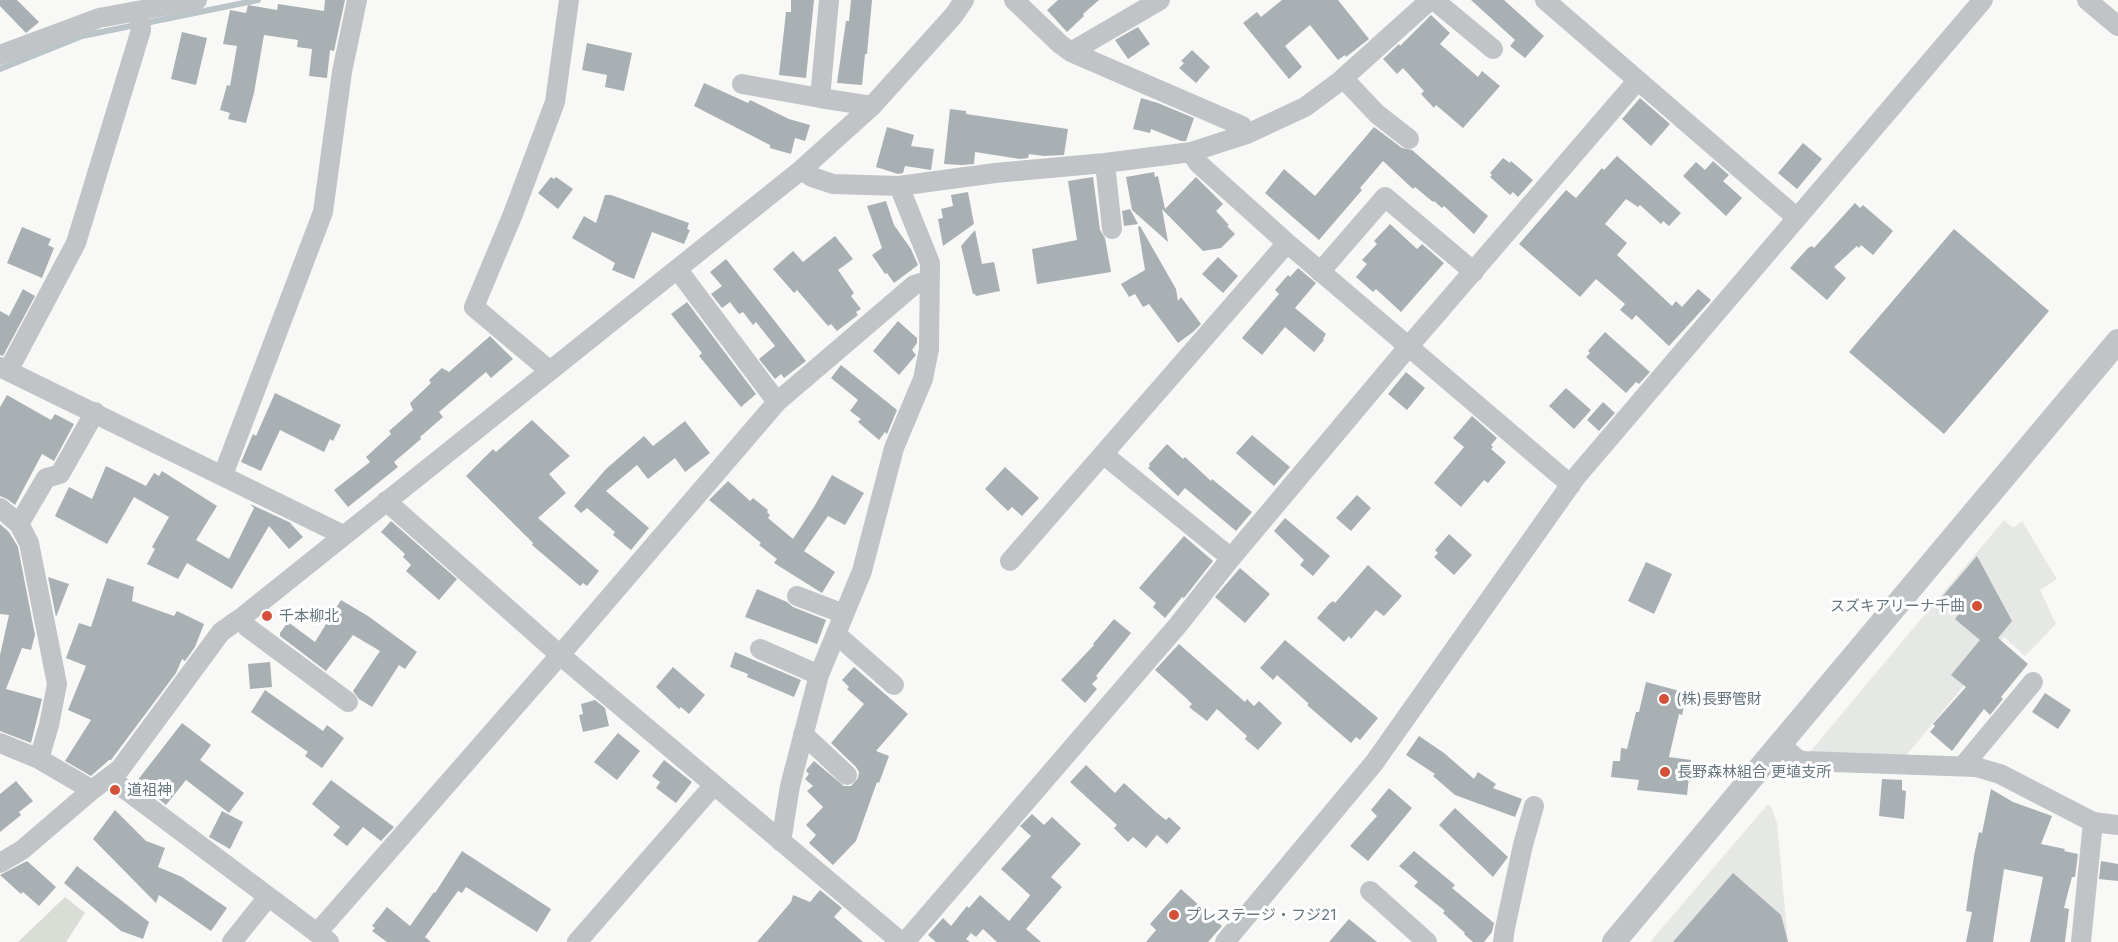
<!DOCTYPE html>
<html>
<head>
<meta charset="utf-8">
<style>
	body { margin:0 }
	canvas { display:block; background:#f8f8f6 }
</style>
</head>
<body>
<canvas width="2118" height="942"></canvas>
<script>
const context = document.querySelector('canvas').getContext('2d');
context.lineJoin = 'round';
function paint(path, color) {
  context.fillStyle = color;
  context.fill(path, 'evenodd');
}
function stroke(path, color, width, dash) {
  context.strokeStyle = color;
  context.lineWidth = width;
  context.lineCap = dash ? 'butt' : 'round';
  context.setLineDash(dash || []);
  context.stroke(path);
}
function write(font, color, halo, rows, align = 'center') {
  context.font = font + ' Inter,"Noto Sans JP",sans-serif';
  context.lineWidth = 6;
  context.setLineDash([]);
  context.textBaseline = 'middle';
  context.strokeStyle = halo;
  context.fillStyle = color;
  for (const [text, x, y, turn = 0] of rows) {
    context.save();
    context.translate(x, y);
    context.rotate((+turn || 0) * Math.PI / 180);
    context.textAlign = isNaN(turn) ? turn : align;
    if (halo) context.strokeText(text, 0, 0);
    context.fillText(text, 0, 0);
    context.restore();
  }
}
paint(new Path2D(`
	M2004,520L2013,528L2022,521L2057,579L2040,590L2056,624L2025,656L2004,637L1905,757L1809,753Z
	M1768,804L1771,807L1777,823L1788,942H1650Z`), '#e6e8e6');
paint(new Path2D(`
	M65,897L85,913L66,942H18Z`), '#d9ddd5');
stroke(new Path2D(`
	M0,69L82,36L258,0`), '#bac5c9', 6);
paint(new Path2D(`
	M0,0H17L39,22L26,33L0,6Z
	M325,0H345L334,51L330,50L327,78L309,76L312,49L297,47L298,40L264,35L254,93L246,123L228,119L230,113L220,110L227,85L230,86L237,46L223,44L230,10L246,13L248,5L277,10L278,4L324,11Z
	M791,0H814L806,78L779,75L786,12H791Z
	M851,0H872L867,54H865L862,85L837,83L846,21H849Z
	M1058,0H1099L1083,14L1084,16L1067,32L1047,10Z
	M1282,0H1338L1369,39L1346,57L1345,55L1338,60L1310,25L1285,46L1302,67L1289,79L1243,23L1257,12L1261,17Z
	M1471,0H1504L1544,36L1525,58L1510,46L1515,40Z
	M1431,15L1450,33L1440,44L1478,77L1482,71L1500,86L1463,128L1436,105L1434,108L1421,94L1424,91L1403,68L1397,74L1383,59L1399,44L1400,46Z
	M1138,27L1150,44L1128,59L1115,40Z
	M182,32L207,38L196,85L171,79Z
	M587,43L632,53L624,91L605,87L607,75L582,70Z
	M1192,50L1210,67L1196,83L1179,68L1184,63L1181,61Z
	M704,83L748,103L750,100L789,119L810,125L805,141L795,138L791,154L770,148V145L694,106Z
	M1141,98L1158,103L1194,118L1186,141H1181L1151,129L1150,133L1133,129Z
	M1640,98L1670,124L1651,146L1622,119Z
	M950,109L966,111V114L1068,129L1064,155L1044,156L1029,154L1028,158L1020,159L975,152L974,164L962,165L944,164Z
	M887,127L914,135L911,146L934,149L931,170L905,166L903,173L898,174L876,167Z
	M1374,127L1402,148L1412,150L1488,216L1474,234L1444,206L1442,208L1434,201L1433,202L1415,187L1413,189L1383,161L1360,188L1362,190L1319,240L1265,193L1284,169L1315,196Z
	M1803,143L1822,159L1797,189L1778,173Z
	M1617,156L1681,213L1669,226L1663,221L1661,224L1640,205L1638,207L1626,199L1605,224L1627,243L1617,255L1672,306L1676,301L1682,307L1698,289L1711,300L1669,346L1636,315L1632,320L1620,310L1625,304L1596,279L1580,297L1519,244L1566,190L1576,198L1602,168L1604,170Z
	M1503,158L1510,163L1511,161L1533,180L1518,197L1513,192L1510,195L1490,177L1492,175L1490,173Z
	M1713,161L1729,175L1723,181L1742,198L1726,216L1683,176L1696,162L1705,170Z
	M1154,172L1155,177L1158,176L1165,209L1196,177L1223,204L1216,211L1229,225L1227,226L1235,234L1221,248L1203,251L1162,209L1168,242L1132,210L1126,177Z
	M551,177L554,179L556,177L573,189L558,209L538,193Z
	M1093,177L1100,230L1105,238L1111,272L1037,284L1032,249L1077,240L1068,181Z
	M968,192L974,224L943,246L938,219L943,218L941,209L953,206L951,195Z
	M605,195H611L689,223L687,229L690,230L684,244L652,232L634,279L612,270L615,263L572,238L584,216L596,223Z
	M886,201L894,225L911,249L918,265L894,283L887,273L885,274L872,255L882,248L867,206Z
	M1855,203L1860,208L1863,205L1893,231L1873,255L1861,245L1859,248L1857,246L1834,267L1846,278L1827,300L1790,268L1808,248L1812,246L1814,248Z
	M1130,209L1138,224L1124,226L1122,211Z
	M1390,224L1417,249L1422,244L1444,263L1401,312L1376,289L1373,292L1356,277L1367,264L1362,260L1377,244L1374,241Z
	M1140,226L1176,289L1178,301L1181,297L1201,324L1193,332L1178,343L1149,304L1143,307L1135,294L1129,297L1121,284L1145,270L1138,227Z
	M22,227L51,239L48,245L54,248L42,278L7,263Z
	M1954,229L2049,311L1944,434L1849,352Z
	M975,230L982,264L994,262L1000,291L976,296L975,294H973L961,246Z
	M835,236L853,259L838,270L854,293L851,296L861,309L856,312L858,315L837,331L831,324L828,326L797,290L794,293L773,269L793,251L803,262Z
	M1218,257L1238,276L1223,293L1202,274Z
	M726,259L806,361L784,378L781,374L775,379L759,359L775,346L756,322L753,325L743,312L739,314L730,302L722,308L711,294L722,286L710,272Z
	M1298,268L1316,283L1295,308L1326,334L1323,339L1324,340L1314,352L1285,327L1262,355L1242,338L1279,294L1275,290L1288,275L1290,277Z
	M23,289L35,296L3,356L0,355V311L9,316Z
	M687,302L756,394L741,407L699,356L702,353L671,314Z
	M898,321L917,338V343L912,350L916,355L899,375L873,351Z
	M1605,332L1650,372L1639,384L1636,382L1626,393L1586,357L1590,353L1588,351Z
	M490,336L513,359L491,378L486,372L439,412L443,417L420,437L421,439L394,462L398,467L348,507L334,490L370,462L366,457L391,434L389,431L413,410L410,403L431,383L429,380L442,368L449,372Z
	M841,365L897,410L887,434L885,432L879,440L858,422L861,419L850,411L858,400L831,378Z
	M1406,372L1425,388L1407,410L1388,394Z
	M1566,388L1591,410L1574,429L1549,406Z
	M275,393L341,425L333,441L330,439L324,452L280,430L261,471L241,462L253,434L256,436Z
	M7,395L51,420L55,414L74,424L54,461L42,454L15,505L7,499L0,496V407Z
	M1603,402L1615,413L1599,431L1587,420Z
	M1472,416L1497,438L1491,445L1493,447L1491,449L1506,462L1488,483L1484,480L1461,507L1434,483L1464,447L1453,438Z
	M532,420L570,456L549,474L566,493L538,518L599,571L587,586L583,583L580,586L532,545L533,543L466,476L493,449L496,452Z
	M685,421L710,453L685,472L675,458L648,479L637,465L606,491L649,528L631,550L613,535L615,532L587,508L581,513L574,506L606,469L644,436L653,446Z
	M1252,435L1290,467L1274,486L1236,453Z
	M1167,444L1183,459L1185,457L1211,481L1212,479L1252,512L1236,531L1185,488L1178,496L1148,468L1150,466L1149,464Z
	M106,466L146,486L154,473L159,476L162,471L217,506L196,540L229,559L254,508L250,504L291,523L290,525L291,524L303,537L289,549L269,526L232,589L187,563L178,579L147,564L155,549L152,547L169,517L134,497L107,544L55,516L69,487L92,499Z
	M1005,467L1039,498L1022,516L1012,507L1008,511L985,489Z
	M832,475L864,493L845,525L828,516L804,551L835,572L822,593L774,563L777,559L759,545L761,543L709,500L728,481L750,501L753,498L768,510L767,512L770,515L768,518L793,539L814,507Z
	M1357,495L1371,508L1351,531L1336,518Z
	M1285,518L1330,556L1313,576L1300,565L1304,560L1274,531Z
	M391,521L457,579L439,600L406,571L411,565L403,557L405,554L381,532Z
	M0,524L9,532L18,547L35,635L31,650L22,648L6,689L42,699L31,743L0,731V655L9,615L0,614Z
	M1449,534L1472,555L1454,575L1434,557L1438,553L1435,550Z
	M1184,536L1213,561L1184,598L1182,597L1165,618L1153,607L1156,603L1139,588Z
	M1977,556L2012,621L1998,638L2028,664L2001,697L2003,699L1990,715L1984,709L1952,751L1930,732L1935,726L1933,724L1966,687L1951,675L1980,640L1955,619L1959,614L1941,598Z
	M1646,562L1672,574L1654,614L1628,601Z
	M1368,565L1402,596L1384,616L1376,610L1351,639L1349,636L1344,642L1317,618L1329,604L1333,601L1335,603Z
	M1240,568L1270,594L1245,623L1215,597Z
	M48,577L69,584L56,617Z
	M107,578L134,587L132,601L174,616L177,611L204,624L195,647L185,661L182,659L176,673L111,760H109L91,776L65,761L91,720L68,710L86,666L66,658L79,623L91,627Z
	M757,589L787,602L793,607L826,620L817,644L745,617Z
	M341,600L368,616L417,652L405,669L399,665L372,707L359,699L353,691L380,651L353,635L326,671L280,636V633L288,622L315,642Z
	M1114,619L1131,633L1096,676L1098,678L1092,684L1097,689L1085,703L1061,680L1094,645L1093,644Z
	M1285,640L1378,718L1360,740L1356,737L1351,743L1307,705L1309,704L1277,675L1273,680L1260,668Z
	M1179,644L1245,702L1247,699L1254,706L1259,701L1282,723L1258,750L1245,739L1247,736L1217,709L1207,721L1189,707L1192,704L1186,698L1155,670Z
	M735,652L801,680L794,697L747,677L748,674L730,667Z
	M270,662L272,687L250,689L248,664Z
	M673,667L705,695L689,714L681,707L679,709L656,687Z
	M854,667L908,714L876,751L889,756L879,783L877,782L856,841L833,865L809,843L816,835L806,825L823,807L807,791L813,786L805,779L809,774L806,771L807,769L814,761L844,786H851L858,778L859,772L856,767L831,743L864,704L847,689L849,687L842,680Z
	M1646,682L1687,693L1682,715L1679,714L1669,757L1691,760L1687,795L1637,790L1639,780L1611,777L1613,761H1620L1621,748L1627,749L1636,712H1639Z
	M265,690L323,731L327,725L344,738L322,768L305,756L308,752L251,712Z
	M2045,693L2071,710L2058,729L2032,712Z
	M595,700L605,708L609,726L583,732L579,715L583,714L581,704Z
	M182,723L211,745L200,760L244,793L229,813L186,780L166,805L137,781Z
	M618,733L640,751L617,780L594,762Z
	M1419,736L1444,753L1474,779L1478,772L1496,784L1493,788L1522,799L1515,817L1455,795L1433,776L1435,774L1406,755Z
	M664,760L692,782L676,803L656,788L660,782L652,776Z
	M1086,765L1115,793L1124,783L1157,813L1166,820L1169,817L1181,828L1167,844L1157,835L1146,848L1133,837L1128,842L1114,828L1117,825L1070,782Z
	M1882,779L1902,780V790L1906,791L1904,819L1879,816Z
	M331,780L394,827L381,841L363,827L347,846L333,835L340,827L312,804Z
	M16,781L33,801L19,812L21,815L0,832V794Z
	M1389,788L1412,808L1368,861L1350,846L1377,816L1371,810Z
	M1991,789L2013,802L2052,816L2041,844L2065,849L2064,851L2078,854L2075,877H2072L2064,908L2069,909L2065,942H2030L2043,877L2004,869L1993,942H1966L1972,912L1966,911L1974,856L1979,832L1982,833Z
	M1455,808L1508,857L1493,877L1439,825Z
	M115,810L146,841L165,848L158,867L182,877L227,908L211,931L159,895L156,903L93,839Z
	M222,811L243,822L230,849L209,837Z
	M1032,814L1044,825L1052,817L1081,844L1051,877L1062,887L1026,929L1041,942H997L983,929L976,937L971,933L966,939L970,942H936L928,935L943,918L951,926L967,906L969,908L980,895L1009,921L1029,897L1030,895L1001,869L1031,836L1020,826Z
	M462,851L551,909L537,932L466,887L462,893L458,891L425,937L431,942H387L372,931L375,928L372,926L387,907L410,926L434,892L435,893Z
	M1414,851L1455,885L1452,888L1494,923L1492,932L1484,942H1473L1464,934L1465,933L1443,913L1445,911L1414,886L1418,882L1399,866Z
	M27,861L56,887L39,906L23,892L21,894L0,875Z
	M2101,861L2118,864V881L2099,879Z
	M77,866L149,922L143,939L121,931L64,883Z
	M1733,873L1781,915L1788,942H1673Z
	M1181,889L1222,926L1208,942H1146L1156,930L1150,924Z
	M820,890L842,908L834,917L863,942H757L791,902L793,895L810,902Z
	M1349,919L1377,942H1329Z`), '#a8b0b4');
stroke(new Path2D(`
	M829,0L820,98L872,106
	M1014,0L1060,44L1071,52L1242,126L1247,134
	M1434,0L1493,49
	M1545,0L1797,218
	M2087,0L2118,26
	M1071,52L1160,0
	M0,55L99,18L197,0
	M1343,78L1377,114L1409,139
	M742,84L820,98
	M1191,152L1198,163L1287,243L1571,485
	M1105,163L1112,229
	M801,170L812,177L833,184L899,186L995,173L1105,163L1191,152L1247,134L1305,107L1340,81L1430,0
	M678,270L777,402
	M1320,272L1385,197L1474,272
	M0,367L343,535
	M8,371L76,243L141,30L139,12
	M550,371L474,307L513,214L555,102L569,0
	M1103,454L1231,558
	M223,475L323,212L342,72L357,0
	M386,501L560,655L901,942
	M0,508L19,524L29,543L57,684L49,725L39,759
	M19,524L46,478L60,474L95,412
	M1010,561L1287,243
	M797,596L844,614
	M241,618L247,627L348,702
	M836,634L894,685
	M760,649L819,675
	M803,734L847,775
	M0,743L39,759L92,790
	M1779,743L1797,759L1804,761L1976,767L2000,774L2093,822L2118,825
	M1963,766L2033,682
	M110,778L329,942
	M781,842L790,786L819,675L862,571L894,448L923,379L929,349L930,263L899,186
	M0,863L22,850L92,790L120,769L221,632L241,618L801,170L872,106L954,15L964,0
	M1370,891L1427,942
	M317,933L560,655L777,402L914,285L930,280
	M232,942L268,897
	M577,942L714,785
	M905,942L1178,625L1231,558L1409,346L1637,81
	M1225,942L1374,763L1576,477L1983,0
	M1503,942L1505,928L1523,845L1534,806
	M2081,942L2093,822`), '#c0c4c7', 20);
stroke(new Path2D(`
	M1614,942L2118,341`), '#c0c4c7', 24);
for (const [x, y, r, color] of [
	[1977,606,6,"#d55039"],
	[267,616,6,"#d55039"],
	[1664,699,6,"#d55039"],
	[1665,772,6,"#d55039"],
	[115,790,6,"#d55039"],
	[1174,915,6,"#d55039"]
]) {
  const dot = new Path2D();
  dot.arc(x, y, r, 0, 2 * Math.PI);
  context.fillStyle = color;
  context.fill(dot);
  stroke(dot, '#fff', 2);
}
write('15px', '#66767e', '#fff', [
	["スズキアリーナ千曲",1965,606,"right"],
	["千本柳北",279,616],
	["(株)長野管財",1676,699],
	["長野森林組合 更埴支所",1677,772],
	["道祖神",127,790],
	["プレステージ・フジ21",1186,915]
], 'left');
</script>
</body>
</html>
